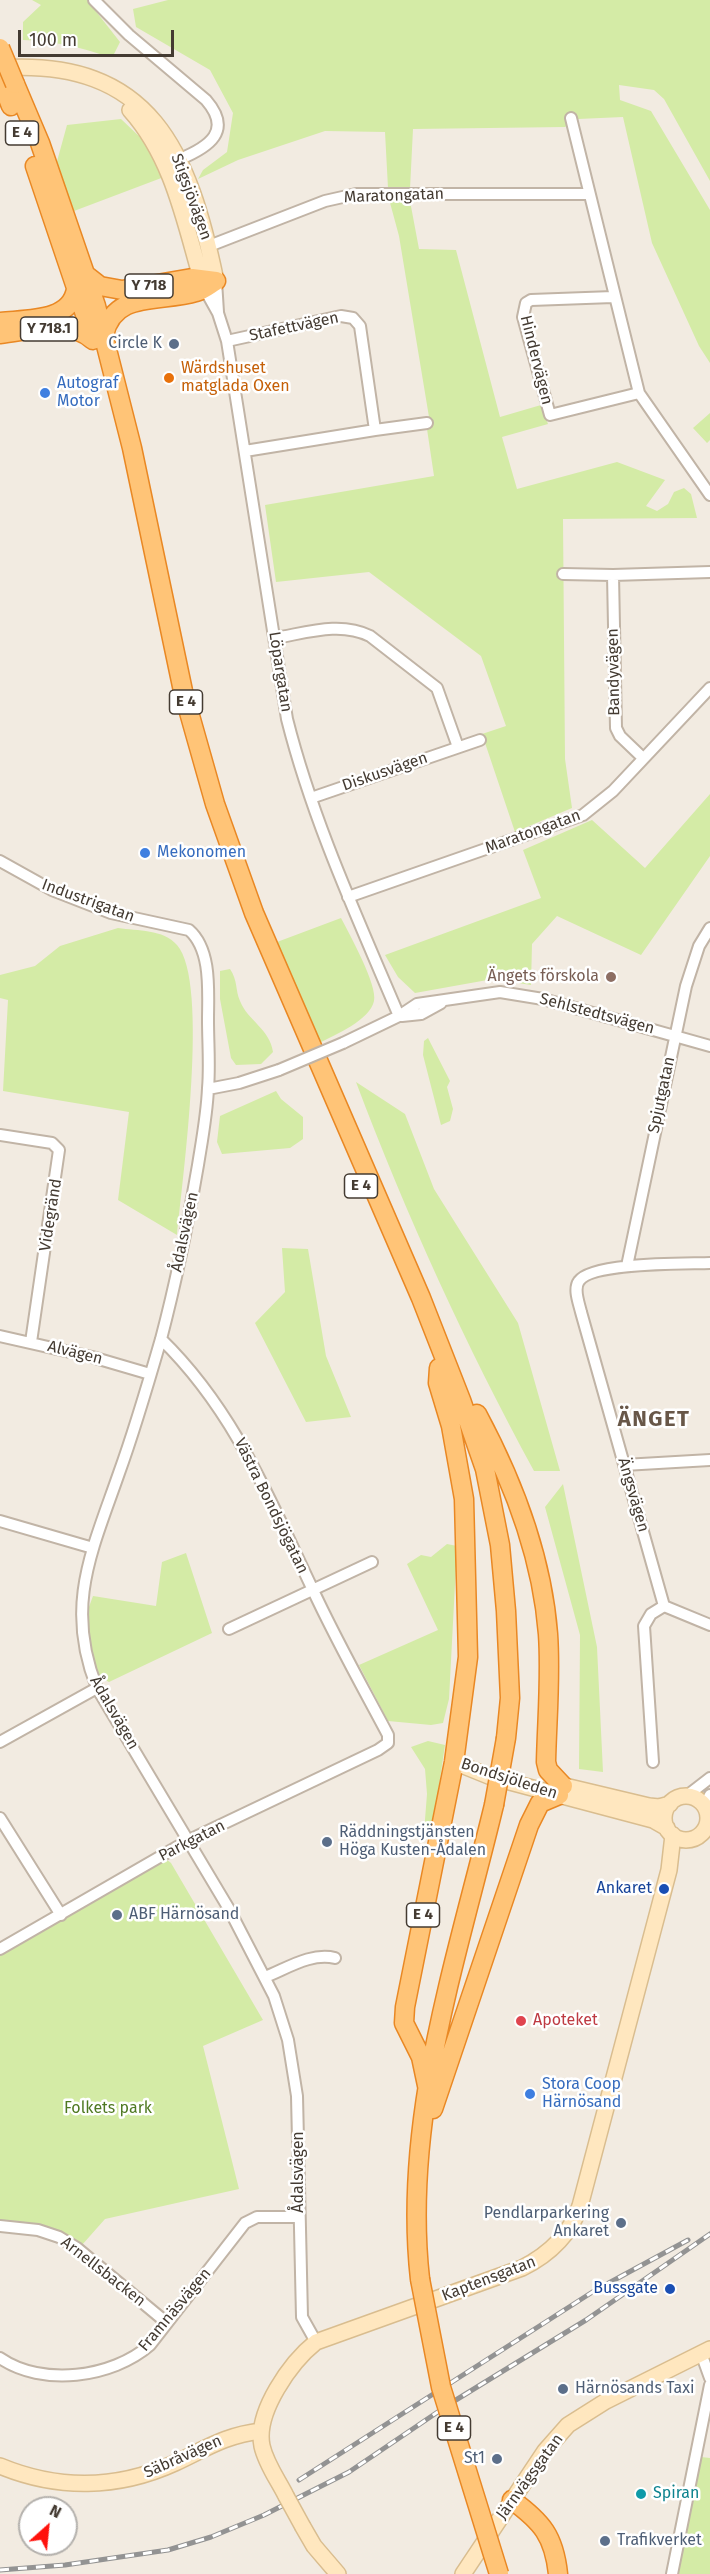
<!DOCTYPE html>
<html>
<head>
<meta charset="utf-8">
<style>
	body { margin:0 }
	#map { position:relative; width:710px; height:2574px; overflow:hidden; background:#f2ebe1; font-family:"Fira Sans",sans-serif }
	canvas { display:block }
	.north { position:absolute; left:18px; top:2496px; width:60px; height:60px; box-sizing:border-box; background:#fff; border:2px solid #b4b1ad; border-radius:50%; rotate:27deg; font-size:16px; font-weight:700; line-height:24px; text-align:center; color:#443b32 }
	.north::after { content:''; display:block; margin:auto; width:21px; height:27px; background:#ff120c; clip-path:polygon(50% 0,100% 100%,50% 72%,0 100%) }
	.scale { position:absolute; left:18px; top:30px; width:156px; height:27px; box-sizing:border-box; border:3px solid #443b32; border-top:0; padding-left:8px; font-size:18px; line-height:21px; white-space:nowrap; color:#443b32; -webkit-text-stroke:4px #fff; paint-order:stroke }
</style>
</head>
<body>
<div id="map">
<canvas width="710" height="2574"></canvas>
<div class="north">N</div>
<div class="scale">100 m</div>
</div>
<script>
const context = document.querySelector('canvas').getContext('2d');
context.lineJoin = 'round';
function paint(path, color) {
  context.fillStyle = color;
  context.fill(path, 'evenodd');
}
function stroke(path, color, width, dash) {
  context.strokeStyle = color;
  context.lineWidth = width;
  context.lineCap = dash ? 'butt' : 'round';
  context.setLineDash(dash || []);
  context.stroke(path);
}
function write(font, color, halo, rows, align = 'center') {
  context.font = font + ' "Fira Sans",sans-serif';
  context.lineWidth = 5;
  context.setLineDash([]);
  context.textBaseline = 'middle';
  context.strokeStyle = halo;
  context.fillStyle = color;
  for (const [text, x, y, turn = 0] of rows) {
    context.save();
    context.translate(x, y);
    context.rotate((+turn || 0) * Math.PI / 180);
    context.textAlign = isNaN(turn) ? turn : align;
    if (halo) context.strokeText(text, 0, 0);
    context.fillText(text, 0, 0);
    context.restore();
  }
}
paint(new Path2D(`
	M32,0H87L120,42L114,54L109,57C80,47 54,41 23,40V22L41,5Z
	M168,0H710V181L664,99L654,90L619,85L620,100L651,111L710,210V363L699,346L652,243L623,117L578,119L565,127L413,129L410,189L388,188L385,132L325,131L238,160L198,179L203,170L227,152L233,113L210,70L136,27L133,9Z
	M121,119L142,139L164,177L74,211L56,165L67,125Z
	M389,199L410,201L419,249L456,250L500,417L541,405L548,424L502,437L517,489L617,462L665,480L646,506L657,511L668,504L674,492L684,488L691,494L697,518L563,519L565,759L572,808L515,832L482,734L506,726L481,656L369,572L276,582L265,505L434,476L427,429L429,417L399,236Z
	M710,413V440L707,443L693,428Z
	M710,794V856L641,955L557,916L532,944L531,985L493,979L415,993L398,977L385,955L541,898L523,850L592,820L645,868Z
	M341,918C349,933 378,986 374,1001C370,1020 335,1035 319,1043L277,942Z
	M118,928C138,931 163,929 177,945C210,982 182,1182 177,1235L118,1200L129,1112L3,1091L8,1000L0,998V975L35,966L60,946Z
	M230,969C238,981 235,989 240,1001C248,1021 270,1029 273,1052L261,1064L236,1065L231,1058L220,999V971Z
	M428,1038L450,1081L447,1087L453,1109L450,1121L441,1125L423,1055L424,1041Z
	M356,1082L405,1114L434,1189L518,1323L560,1471H534C466,1346 406,1215 356,1082Z
	M276,1091L281,1099L303,1117V1139L290,1148L222,1154L217,1142L220,1116Z
	M282,1248L308,1249L326,1356L351,1417L306,1422L255,1323L285,1292Z
	M563,1484L597,1647L603,1772L579,1769L580,1635L545,1507Z
	M447,1544L457,1546L449,1699L443,1723L431,1725L388,1721L359,1665L438,1630L407,1564L421,1555L431,1557Z
	M186,1553L212,1633L109,1682L96,1675L90,1658L86,1615L93,1596L156,1606L162,1562Z
	M428,1741L445,1745L436,1806L430,1830L424,1832L427,1794L425,1769L411,1747Z
	M166,1859L171,1863L263,2020L203,2046L239,2189L105,2219L82,2245C56,2224 32,2225 0,2222V1955Z
	M701,2457L710,2458V2574H677Z`), '#d4eba6');
const minor = new Path2D(`
	M94,0L129,35L206,100C233,131 209,147 180,159
	M571,118L639,393L710,495
	M209,246L325,201L356,194H588
	M216,281L218,312
	M203,286L218,313L227,341L287,719C313,822 358,919 399,1016
	M613,297L531,300L526,303L523,317L550,415L639,393
	M227,341L341,316L353,318L360,326L375,430L245,451
	M375,430L427,423
	M563,574L613,575
	M275,638C306,633 340,621 370,636L437,688L458,747
	M643,758L620,736L616,728L613,575L710,572
	M311,798L480,740
	M0,861L52,890L111,913L189,930C212,950 208,992 208,1020C208,1043 210,1066 208,1088C207,1114 202,1140 198,1165C188,1223 176,1282 161,1339C148,1384 135,1429 119,1473C92,1551 64,1606 97,1688L229,1909L274,1996L288,2040L297,2096L302,2317L316,2342
	M348,897L583,815L613,791L710,688
	M402,1016L421,1014L441,1003
	M343,1043L399,1016L417,1004L500,992L543,999L710,1046
	M208,1089L239,1083L279,1070
	M0,1135L52,1143L59,1150L31,1342
	M627,1266L686,986L699,946L710,928
	M0,1336L92,1357L150,1374
	M624,1465L710,1460
	M0,1521L93,1548
	M664,1606L581,1312C579,1303 573,1289 579,1281C592,1262 686,1264 710,1263
	M664,1606L710,1625
	M229,1629L372,1562
	M0,1742L97,1688
	M653,1762L644,1626L651,1614L664,1606
	M688,1795L710,1778
	M705,1805L710,1795
	M0,1818L61,1915
	M0,1949L189,1840L378,1750L388,1743V1735C362,1686 335,1638 312,1588C269,1498 234,1410 161,1339
	M265,1977C286,1969 311,1952 335,1958
	M0,2226L38,2230L59,2237L77,2248L167,2323
	M701,2353L710,2378
	M0,2358C42,2387 112,2378 150,2345L245,2223L257,2217H299
	M672,2574L710,2385`);
const secondary = new Path2D(`
	M0,68C152,58 189,152 216,281
	M130,110C172,157 184,219 201,278
	M454,1762L491,1777L653,1820L667,1828
	M565,1786L649,1806L659,1807L670,1804
	M664 1818a22 22 0 1 1 44 0a22 22 0 1 1-44 0Z
	M0,2466C58,2490 118,2489 175,2463C207,2448 226,2435 261,2431
	M286,2496C278,2480 266,2464 262,2446C255,2412 291,2362 316,2342L522,2268C550,2254 570,2235 580,2206L669,1870L673,1835
	M303,2527L314,2546L338,2574
	M463,2574L545,2451L568,2425L606,2401L710,2349`);
const trunk = new Path2D(`
	M0,78L11,106
	M15,84L40,143L96,306L132,448L183,691L215,804L254,913L421,1298L461,1400L485,1469L500,1545L506,1611L510,1698L506,1738
	M35,166L93,338
	M86,275L100,286L122,290L192,278L216,281
	M0,322C27,319 71,322 76,289
	M0,334C30,331 69,318 93,340
	M104,335C114,290 161,303 196,292C204,290 209,285 216,281
	M477,1414C514,1483 542,1556 548,1634C551,1676 547,1719 546,1762L548,1770L563,1786
	M428,2090L421,2057L404,2023L405,2007L454,1762L468,1657L464,1499L451,1426L438,1383L439,1368
	M433,2109L529,1825L540,1803L559,1795
	M420,2279C402,2119 457,1959 494,1805
	M512,2500C542,2522 554,2536 558,2574`);
stroke(minor, '#c1b4a6', 14);
stroke(secondary, '#d9bd8f', 18);
stroke(trunk, '#e98824', 21);
stroke(minor, '#fff', 10);
stroke(secondary, '#ffe7bf', 15);
stroke(trunk, '#ffc477', 18);
const rail = new Path2D(`
	M299,2480L594,2291L688,2240
	M0,2570L65,2565L168,2550L211,2537L264,2515L349,2472L451,2403L586,2320L710,2234`);
stroke(rail, '#939393', 5);
stroke(rail, '#fff', 3, [9]);
const minorBridge = new Path2D(`
	M279,1070L343,1043`);
const secondaryBridge = new Path2D(`
	M286,2496L303,2527`);
const trunkBridge = new Path2D(`
	M0,48L15,84
	M494,1805L506,1738
	M420,2279L441,2387L499,2574`);
stroke(minorBridge, '#c1b4a6', 14, []);
stroke(secondaryBridge, '#d9bd8f', 18, []);
stroke(trunkBridge, '#e98824', 21, []);
stroke(minorBridge, '#fff', 10);
stroke(secondaryBridge, '#ffe7bf', 15);
stroke(trunkBridge, '#ffc477', 18);
for (const [x, y, r, color] of [
	[174,344,6,"#5c6f8a"],
	[169,378,6,"#e8710a"],
	[45,393,6,"#3f7fe0"],
	[145,853,6,"#3f7fe0"],
	[611,977,6,"#8d6e63"],
	[327,1842,6,"#5c6f8a"],
	[664,1889,6,"#1a4fb4"],
	[117,1915,6,"#5c6f8a"],
	[521,2021,6,"#e0444e"],
	[530,2094,6,"#3f7fe0"],
	[621,2223,6,"#5c6f8a"],
	[670,2289,6,"#1a4fb4"],
	[563,2389,6,"#5c6f8a"],
	[497,2459,6,"#5c6f8a"],
	[641,2494,6,"#0f9aa8"],
	[605,2541,6,"#5c6f8a"]
]) {
  const dot = new Path2D();
  dot.arc(x, y, r, 0, 2 * Math.PI);
  context.fillStyle = color;
  context.fill(dot);
  stroke(dot, '#fff', 2);
}
for (const [x, y, w] of [
	[22,133,33],
	[149,286,48],
	[49,329,57],
	[186,702,33],
	[361,1186,33],
	[423,1915,33],
	[454,2428,33]
]) {
  const box = new Path2D();
  box.roundRect(x - w / 2, y - 12, w, 24, 4.5);
  context.fillStyle = '#fff';
  context.fill(box);
  stroke(box, '#443b32', 1.5);
}
write('bold 15px', '#443b32', null, [
	["E 4",22,133],
	["Y 718",149,286],
	["Y 718.1",49,329],
	["E 4",186,702],
	["E 4",361,1186],
	["E 4",423,1915],
	["E 4",454,2428]
]);
write('16px', '#443b32', '#fff', [
	["Maratongatan",394,196,-2],
	["Stigsjövägen",191,197,70],
	["Stafettvägen",294,327,-12],
	["Hindervägen",536,360,76],
	["Löpargatan",280,672,81],
	["Bandyvägen",614,672,-91],
	["Diskusvägen",385,772,-19],
	["Maratongatan",533,832,-20],
	["Industrigatan",88,901,20],
	["Sehlstedtsvägen",597,1014,15],
	["Spjutgatan",662,1095,-78],
	["Videgränd",51,1215,-81],
	["Ådalsvägen",185,1232,-78],
	["Alvägen",75,1353,14],
	["Ängsvägen",633,1495,74],
	["Västra Bondsjögatan",271,1506,64],
	["Ådalsvägen",114,1713,60],
	["Bondsjöleden",509,1779,18],
	["Parkgatan",192,1841,-27],
	["Ådalsvägen",299,2172,-90],
	["Arnellsbacken",103,2272,38],
	["Kaptensgatan",489,2279,-21],
	["Framnäsvägen",175,2310,-50],
	["Säbråvägen",183,2457,-24],
	["Järnvägsgatan",530,2477,-54]
]);
write('16px', '#4e5e75', '#fff', [
	["Circle K",162,344,"right"],
	["Räddningstjänsten",339,1833],
	["Höga Kusten-Ådalen",339,1851],
	["ABF Härnösand",129,1915],
	["Pendlarparkering",609,2214,"right"],
	["Ankaret",609,2232,"right"],
	["Härnösands Taxi",575,2389],
	["St1",485,2459,"right"],
	["Trafikverket",617,2541]
], 'left');
write('16px', '#c56008', '#fff', [
	["Wärdshuset",181,369],
	["matglada Oxen",181,387]
], 'left');
write('16px', '#366cbe', '#fff', [
	["Autograf",57,384],
	["Motor",57,402],
	["Mekonomen",157,853],
	["Stora Coop",542,2085],
	["Härnösand",542,2103]
], 'left');
write('16px', '#785e54', '#fff', [
	["Ängets förskola",599,977]
], 'right');
write('16px', '#164399', '#fff', [
	["Ankaret",652,1889],
	["Bussgate",658,2289]
], 'right');
write('16px', '#be3a42', '#fff', [
	["Apoteket",533,2021]
], 'left');
write('16px', '#4e7921', '#fff', [
	["Folkets park",108,2109]
]);
write('16px', '#0d838f', '#fff', [
	["Spiran",653,2494]
], 'left');
context.letterSpacing = '1.5px';
write('bold 22px', '#685748', '#fff', [
	["ÄNGET",654,1420]
]);
context.letterSpacing = '0px';
</script>
</body>
</html>
